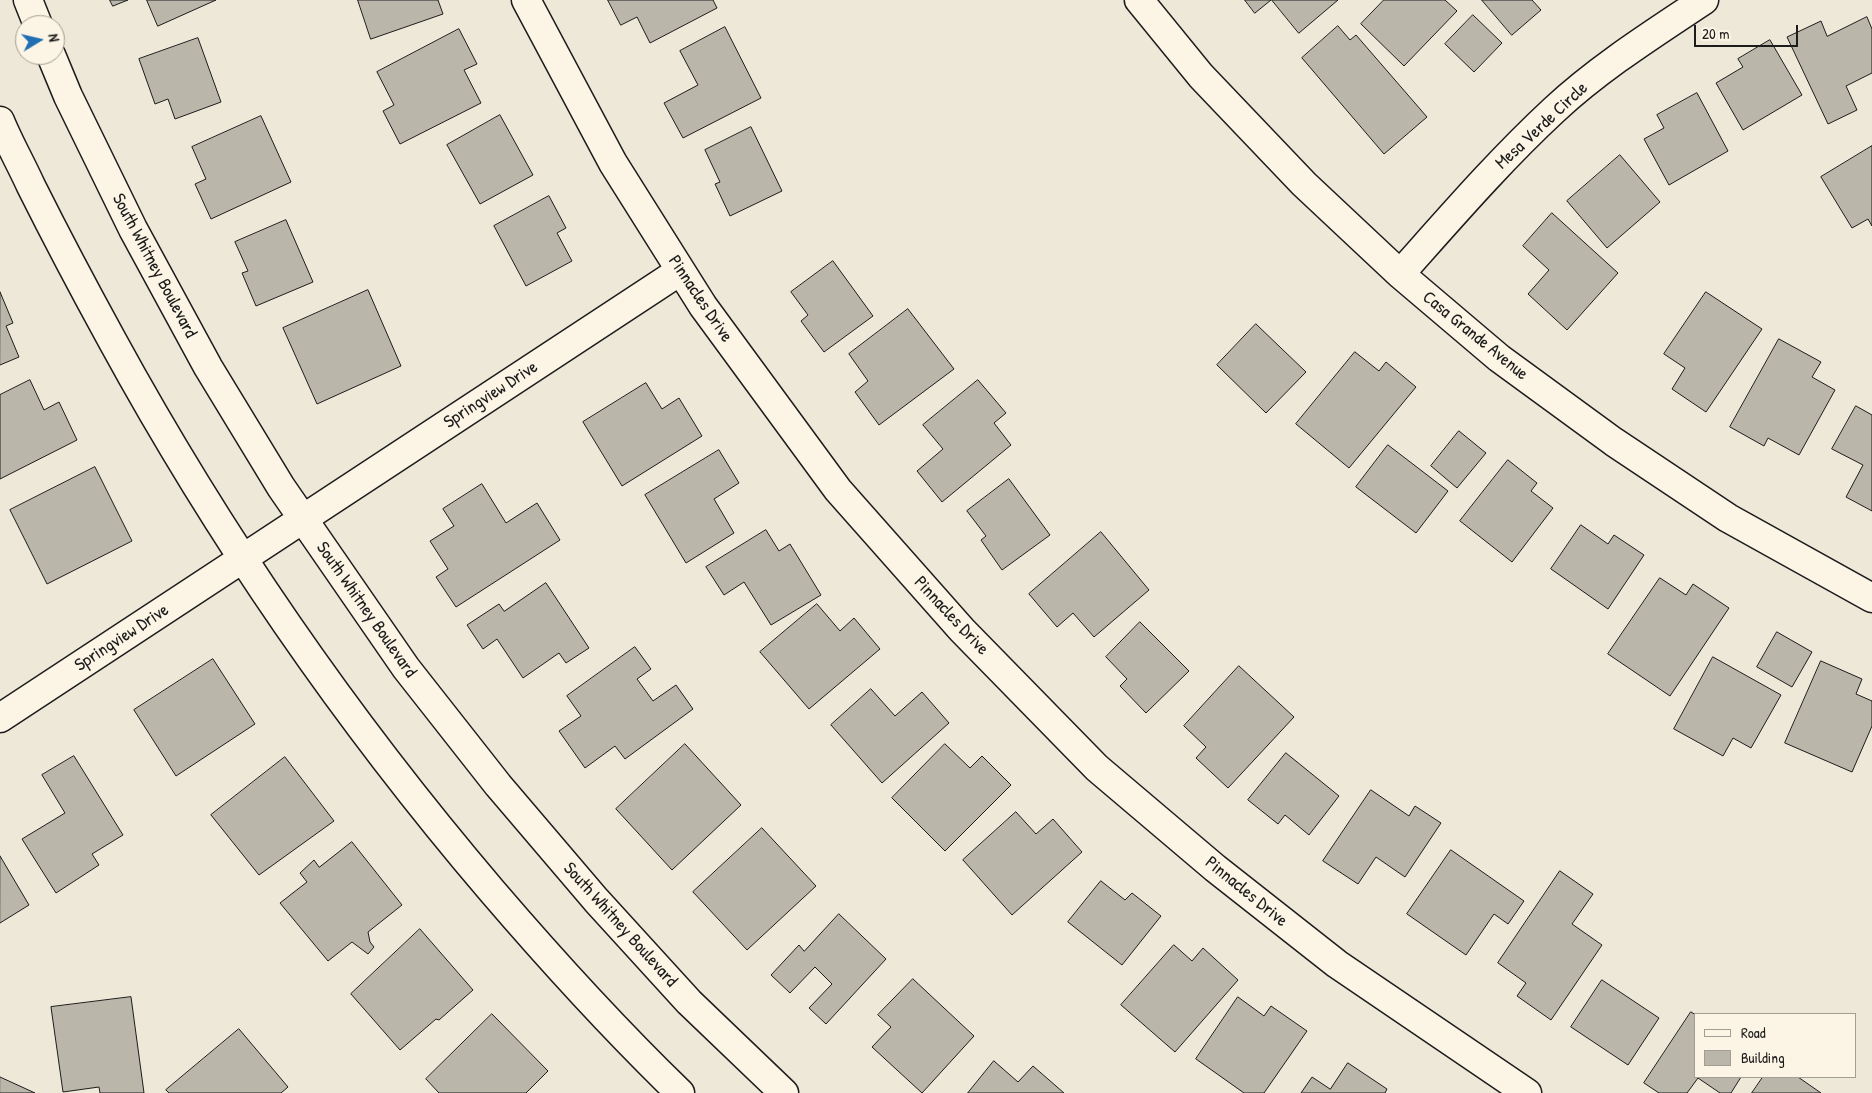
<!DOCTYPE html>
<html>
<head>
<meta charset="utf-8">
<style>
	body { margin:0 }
	#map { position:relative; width:1872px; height:1093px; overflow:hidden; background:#eee8d9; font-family:"Patrick Hand",sans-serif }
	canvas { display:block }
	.legend { position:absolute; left:1694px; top:1013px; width:162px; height:65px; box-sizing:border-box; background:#fcf5e5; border:1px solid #a29e95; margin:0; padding:6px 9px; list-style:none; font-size:15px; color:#1c1c1c }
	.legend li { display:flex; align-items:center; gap:10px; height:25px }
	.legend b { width:25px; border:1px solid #a29e95 }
	.north { position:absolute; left:15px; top:15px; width:50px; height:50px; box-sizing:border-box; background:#fcf5e5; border:1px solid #a29e95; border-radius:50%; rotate:81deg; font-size:14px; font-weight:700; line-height:20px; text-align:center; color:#1c1c1c }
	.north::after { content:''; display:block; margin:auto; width:18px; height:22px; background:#1f6fb2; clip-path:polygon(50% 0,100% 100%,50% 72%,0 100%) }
	.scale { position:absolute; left:1694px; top:25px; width:104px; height:22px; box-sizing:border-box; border:2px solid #1c1c1c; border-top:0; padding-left:6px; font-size:15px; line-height:18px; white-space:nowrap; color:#1c1c1c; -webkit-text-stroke:4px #fcf5e5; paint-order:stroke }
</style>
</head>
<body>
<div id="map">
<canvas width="1872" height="1093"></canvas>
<ul class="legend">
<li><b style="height:6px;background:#fcf5e5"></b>Road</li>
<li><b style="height:14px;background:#bab6aa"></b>Building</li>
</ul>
<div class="north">N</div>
<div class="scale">20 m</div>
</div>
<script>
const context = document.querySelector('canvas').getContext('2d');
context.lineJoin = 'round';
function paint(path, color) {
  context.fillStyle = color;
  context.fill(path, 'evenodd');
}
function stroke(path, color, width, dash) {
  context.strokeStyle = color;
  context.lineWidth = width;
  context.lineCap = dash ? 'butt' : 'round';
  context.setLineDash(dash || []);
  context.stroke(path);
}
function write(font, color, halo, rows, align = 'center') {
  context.font = font + ' "Patrick Hand",sans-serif';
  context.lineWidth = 4;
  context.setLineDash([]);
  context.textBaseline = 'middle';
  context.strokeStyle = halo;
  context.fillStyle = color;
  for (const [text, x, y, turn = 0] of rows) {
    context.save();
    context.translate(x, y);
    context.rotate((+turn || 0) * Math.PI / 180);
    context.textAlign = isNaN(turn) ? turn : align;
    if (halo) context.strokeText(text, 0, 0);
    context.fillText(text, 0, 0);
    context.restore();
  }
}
const building = new Path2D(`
	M110,0H128L113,6Z
	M147,0H216L158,26Z
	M358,0H438L443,14L371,39Z
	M608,0H713L717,8L650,43L637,17L621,25Z
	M1245,0H1271L1255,13Z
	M1272,0H1338L1299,33Z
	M1384,0H1445L1457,11L1404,66L1361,24Z
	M1482,0H1532L1541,10L1512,35Z
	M1473,15L1502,43L1474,72L1445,44Z
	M1867,17L1872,29V73L1846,86L1857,110L1828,124L1787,37L1821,21L1827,36Z
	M1338,26L1350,40L1356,35L1427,117L1384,154L1302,58Z
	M725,27L761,98L683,138L664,103L698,85L680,51Z
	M459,29L477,64L464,70L481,103L400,144L383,111L394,105L377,72Z
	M198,38L221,102L175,119L168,99L155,104L139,59Z
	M1770,40L1802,95L1743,130L1716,83L1743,67L1738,59Z
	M1697,93L1728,151L1669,185L1644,139L1664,128L1657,115Z
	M500,115L533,175L480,204L447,145Z
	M261,116L291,182L211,219L195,184L206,179L192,147Z
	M751,127L782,191L730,216L715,184L720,182L705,150Z
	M1872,146V226L1868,219L1852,228L1821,177Z
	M1620,155L1660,202L1607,248L1567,201Z
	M549,196L566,228L557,233L572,261L526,286L494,226Z
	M1552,213L1618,273L1567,330L1528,294L1549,270L1523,246Z
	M286,220L313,282L256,306L242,273L248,271L235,242Z
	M833,261L873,316L824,352L801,321L808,315L791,292Z
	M368,290L401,366L317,404L283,328Z
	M0,292L13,323L6,326L19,357L0,365Z
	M1706,292L1762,329L1706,412L1672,389L1685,368L1664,354Z
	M908,309L954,369L879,425L855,392L868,381L849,354Z
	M1256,324L1306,372L1266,413L1217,365Z
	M1779,339L1821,362L1812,377L1835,390L1799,455L1768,438L1764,446L1730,427Z
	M1355,352L1379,371L1386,362L1416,387L1349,468L1296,424Z
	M30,380L44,410L59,402L77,440L0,479V395Z
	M978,380L1006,413L994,423L1011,445L942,502L917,471L943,449L923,425Z
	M646,383L662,409L679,398L702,436L622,486L583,422Z
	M1856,406L1872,415V511L1846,497L1863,465L1832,449Z
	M1459,431L1486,453L1457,488L1431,466Z
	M1388,445L1448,491L1416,533L1356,487Z
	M719,450L739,483L714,499L734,533L686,563L645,495Z
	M1508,460L1537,483L1531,491L1553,508L1512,562L1460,521Z
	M95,467L132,541L47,584L10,510Z
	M1009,479L1050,535L1002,570L981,540L986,536L967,511Z
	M482,484L506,523L537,503L560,540L456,607L436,577L448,569L430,541L454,526L443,509Z
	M1581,525L1608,544L1614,535L1644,555L1608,609L1551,569Z
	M766,530L779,551L790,544L821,595L771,625L744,582L724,595L706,567Z
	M1101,532L1149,590L1094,637L1073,613L1057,627L1029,594Z
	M1660,578L1686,595L1693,584L1729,608L1670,696L1608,654Z
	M546,583L589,648L566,663L559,653L523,678L497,639L483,649L467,625L499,604L504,611Z
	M817,604L840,631L854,618L880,649L809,709L760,652Z
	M1140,622L1189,671L1146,713L1120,686L1127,679L1106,657Z
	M1777,632L1812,652L1792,687L1757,667Z
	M635,647L651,669L637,679L653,701L676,685L693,709L625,759L615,746L585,768L559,731L581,716L567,696Z
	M1713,657L1781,695L1751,748L1733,738L1723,756L1674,729Z
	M213,659L255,724L176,776L134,710Z
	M1821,661L1862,679L1856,694L1872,701V726L1852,772L1785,743Z
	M1239,666L1294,717L1228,788L1196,758L1206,747L1184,726Z
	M871,689L895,716L922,692L949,723L882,783L831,725Z
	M685,744L741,805L672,870L616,809Z
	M945,744L970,768L982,756L1011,785L945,851L892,798Z
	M1286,753L1339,796L1309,835L1285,815L1278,824L1248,800Z
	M74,756L123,835L92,854L99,865L56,893L22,839L65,813L42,775Z
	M285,757L334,821L259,875L211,815Z
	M1371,790L1409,816L1415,806L1441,823L1405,877L1376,857L1358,884L1323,861Z
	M1016,812L1036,834L1053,819L1082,852L1012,915L963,860Z
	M762,828L816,886L747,950L693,892Z
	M352,842L402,905L368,932L370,942L374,947L368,954L352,942L328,961L280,903L307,882L300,873L314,860L319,867Z
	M1451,850L1524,901L1508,924L1494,914L1466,955L1407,914Z
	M0,856L29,905L0,923Z
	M1560,871L1593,894L1572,924L1602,945L1551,1020L1517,996L1526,983L1498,963Z
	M1101,881L1125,900L1132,893L1161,916L1122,965L1068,922Z
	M839,914L886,959L826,1024L809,1008L832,984L815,967L790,993L771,975L799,945L804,951Z
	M420,929L473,990L439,1020L436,1019L400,1050L351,994Z
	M1174,945L1192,961L1203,948L1238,980L1175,1052L1121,1005Z
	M913,979L974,1036L922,1093L872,1047L891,1027L878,1015Z
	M1602,980L1659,1018L1628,1065L1571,1027Z
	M131,997L144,1093H100L99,1087L63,1092L51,1007Z
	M1238,997L1264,1016L1271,1006L1307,1031L1264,1093H1244L1196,1059Z
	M1691,1012L1696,1015V1077H1741L1731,1093H1720L1698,1078L1687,1093H1659L1644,1083Z
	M492,1014L548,1071L526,1093H439L426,1079Z
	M239,1029L288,1087L281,1093H169L166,1090Z
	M994,1061L1018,1082L1033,1066L1064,1093H968Z
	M1348,1063L1387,1089L1385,1093H1301L1312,1077L1330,1089Z
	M0,1077L35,1093H0Z
	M1763,1077H1798L1821,1093H1752Z`);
paint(building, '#bab6aa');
stroke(building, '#1c1c1c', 1);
const minor = new Path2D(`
	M28,0L38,25
	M526,0L613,163L703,306L838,490L962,630L1097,768L1215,868L1337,964L1527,1093
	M1139,0L1201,76L1304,184L1400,274L1499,358L1614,442L1728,518L1872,598
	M51,55L68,96L133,229L208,367L281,487L406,668L498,785L596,900L689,1002L784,1093
	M0,121C9,143 21,164 31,186C57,238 84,289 112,340C219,536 347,721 492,891C552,961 614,1029 680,1093
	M1400,274C1450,218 1499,161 1554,110C1599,68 1653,34 1704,0
	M0,718L680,271`);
stroke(minor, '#1c1c1c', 31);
stroke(minor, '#fcf5e5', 28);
write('18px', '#1c1c1c', '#fcf5e5', [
	["Mesa Verde Circle",1542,126,-43],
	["South Whitney Boulevard",154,266,62],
	["Pinnacles Drive",700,299,56],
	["Casa Grande Avenue",1475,336,39],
	["Springview Drive",491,395,-33],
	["South Whitney Boulevard",366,610,55],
	["Pinnacles Drive",951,616,47],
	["Springview Drive",122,638,-33],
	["Pinnacles Drive",1246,892,39],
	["South Whitney Boulevard",620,925,48]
]);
</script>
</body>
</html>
